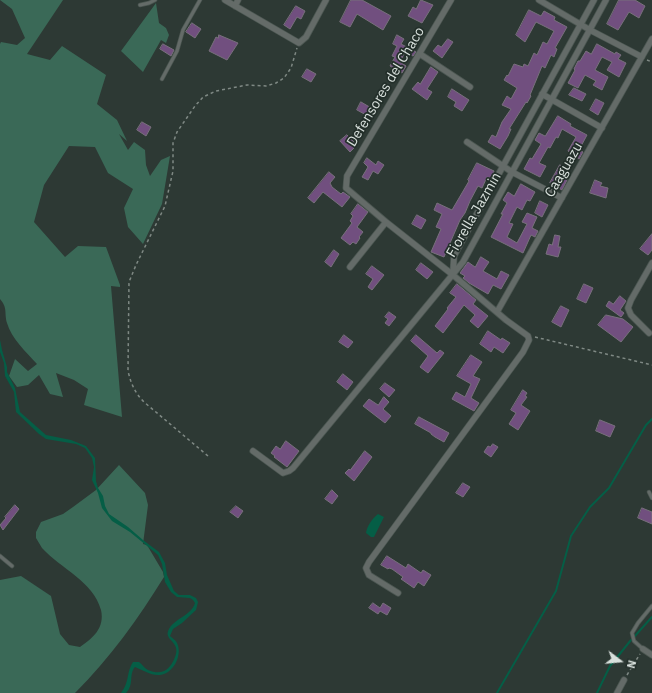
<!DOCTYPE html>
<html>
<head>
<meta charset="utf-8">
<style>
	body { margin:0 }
	#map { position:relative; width:652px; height:693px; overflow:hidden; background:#2d3934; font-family:"IBM Plex Sans",sans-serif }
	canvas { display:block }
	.north { position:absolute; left:600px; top:641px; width:40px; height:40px; -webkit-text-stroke:3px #232f2a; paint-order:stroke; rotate:106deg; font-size:11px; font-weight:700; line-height:16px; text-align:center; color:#d8e0dc }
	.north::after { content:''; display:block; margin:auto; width:14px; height:18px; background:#d8e0dc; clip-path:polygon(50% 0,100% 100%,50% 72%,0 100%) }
</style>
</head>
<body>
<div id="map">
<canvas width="652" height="693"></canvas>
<div class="north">N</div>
</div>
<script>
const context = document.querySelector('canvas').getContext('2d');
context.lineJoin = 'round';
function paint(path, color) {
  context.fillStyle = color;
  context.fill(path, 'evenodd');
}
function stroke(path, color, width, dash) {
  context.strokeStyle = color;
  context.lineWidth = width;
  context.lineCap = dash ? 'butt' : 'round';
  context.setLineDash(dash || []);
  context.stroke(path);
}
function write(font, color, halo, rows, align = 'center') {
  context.font = font + ' "IBM Plex Sans",sans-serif';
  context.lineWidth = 3.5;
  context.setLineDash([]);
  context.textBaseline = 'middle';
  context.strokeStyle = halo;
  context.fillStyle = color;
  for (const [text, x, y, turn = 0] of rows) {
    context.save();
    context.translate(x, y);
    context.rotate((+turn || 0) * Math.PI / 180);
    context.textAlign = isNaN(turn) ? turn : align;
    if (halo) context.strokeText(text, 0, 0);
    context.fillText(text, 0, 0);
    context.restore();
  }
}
paint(new Path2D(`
	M0,0H63L27,54L50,60L62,46L106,75L97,104L117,120L127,141L119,134L128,150L134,142L145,150L146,165L150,176L161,160L170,156L162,204L143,244L128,227L124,208L133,189L108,173L95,147L69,146L44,185L34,222L65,257L78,246L106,247L120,285V287L111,286L122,417L84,405L88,389L74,380L56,373L63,397L50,394L39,375L28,385L17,387L9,376L15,359L28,371L37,364C27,353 11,338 7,323C4,313 8,308 0,299V44L1,42L17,45L25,38L12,9Z
	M156,3L159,23L166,28L169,35L166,43L161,40L143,72L121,51Z
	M119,465L145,493L148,505L143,544L147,545L163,572L164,577C138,619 110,658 75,693H0V580L21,576L51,596L60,634L69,645L80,647C93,638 105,628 101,610C93,581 61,569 42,548C40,545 38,541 36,538V532L41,522L63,514L73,507L96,490Z`), '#3a6957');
paint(new Path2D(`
	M0,340L2,350L7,367V372L15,388L20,412L46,435L71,440L86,446L95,458L96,481L98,488L103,496L105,506L109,514L128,527L143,540L159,552L165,563L167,575L174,591L179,595H190L196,598L198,602L196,610L182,623L173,629L170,636C172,638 176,640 177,643C183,655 173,674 160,675C151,676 143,670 135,667L134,668C129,676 134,685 126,693H121C130,681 126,673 133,662H139C142,664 144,668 148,670C162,676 170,670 175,657C176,654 177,651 176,648C174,640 164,638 169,629C175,618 191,616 195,603L193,600L190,598L177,597L171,592L165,582L162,564L158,555L130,532L112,521L102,508L98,493L92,480L94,467L92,458L85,448L76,444L46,439L39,434L16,412L14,392L5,376L4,363L0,352Z
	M378,514L384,517L374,537H371L366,533C367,526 372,519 378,514Z`), '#055e46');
stroke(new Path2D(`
	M634,637L652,617
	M497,693L556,591L571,536L590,507L609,488L646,425L652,419
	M597,693L610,666L631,640`), '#055e46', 2);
const building = new Path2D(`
	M351,0H362L391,16L383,30L357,14L350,27L340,22Z
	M421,0L433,5L422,23L408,16L413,7L416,9Z
	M619,0H635L645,6L639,18L629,12L618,30L607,24Z
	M296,6L305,11L301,19L297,17L290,29L284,25Z
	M529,10L541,16L544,11L555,17L554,20L567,27L555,48L557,49L554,57L551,55L545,68L542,66L530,95L531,96L527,103L526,102L509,129H511L508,136L500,149L488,142L492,135L496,137L502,122L511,109L502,105L507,96L511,99L517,88L504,80L507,75L508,76L514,64L523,67L524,64L528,66L534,53L537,55L543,42L547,44L554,31L536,22L525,42L516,35Z
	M192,23L201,29L195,38L186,32Z
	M219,35L238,43L227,60L209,51L216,37L218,38Z
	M397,35L404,39L401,44L416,52L413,56L405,52L400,62L406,66L402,73L390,66L395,57L392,56L397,46L393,44Z
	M448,39L453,42L442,58L433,51L438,45L441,47Z
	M163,44L174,50L171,56L160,49Z
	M597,44L615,54L616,52L621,55L618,59L626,63L619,77L607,70L612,62L602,57L595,70L608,77L602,90L593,85L596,81L585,75L578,88L568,83L575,70L574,69L578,61H580L586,51L591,54Z
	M431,67L438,72L427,89L432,92L427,100L412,89L418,82L420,84Z
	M307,69L316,74L311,82L302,77Z
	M574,88L586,94L582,101L569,95Z
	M452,89L469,100L462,111L454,106L456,102L448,97Z
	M596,99L604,103L598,115L590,110Z
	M361,102L373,109L368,116L357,110Z
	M558,116L571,124L570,126L587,135L579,150L583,152L579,159L568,151L576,137L562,129L558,138L556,137L550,148L548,147L539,163L546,166L540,177L524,169L530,158L532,159L541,144L535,140L539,133L545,136Z
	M142,122L151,127L146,136L137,130Z
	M347,135L357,145L350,152L340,141Z
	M367,158L376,165L378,161L384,165L378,174L373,171L368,180L362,177L368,167L364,163Z
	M477,163L494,171L491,179L487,177L482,188L478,186L470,201L465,213L460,220L444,257L431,252L441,229L436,227L442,214L434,210L437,203L452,210L469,181L468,180Z
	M560,165L567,169L564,173L569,176L562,190L550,183Z
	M329,172L335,177L330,183L332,187L341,194L343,192L350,197L342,207L323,192L314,203L308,198Z
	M595,180L602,183L600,186L608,188L606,198L590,193Z
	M521,184L535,192L530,201L527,200L522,210L517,207L509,223L513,224L507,237L517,243L527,224L522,222L527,213L537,217L532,228L538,231L535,237L531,235L523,253L491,237L503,214H501L507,203L503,200L508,192L514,196Z
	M540,201L548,205L542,217L535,213Z
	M358,204L368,212L357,227L363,232L359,237L360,238L356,244L353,242L350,245L341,238L352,223L350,221L353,216L351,214Z
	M417,215L426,220L421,229L412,224Z
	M652,234V250L648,255L640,249Z
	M555,235L560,236L558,247H561L558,257L546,254L549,244L552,245Z
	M334,250L339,254L331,267L325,262Z
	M481,257L489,262L483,271L497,279L501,271L509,275L501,289L493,285L488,294L469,283L463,278L465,276L460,273L468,262L475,267Z
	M421,263L433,272L427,279L416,270Z
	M372,266L384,275L372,290L368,287L373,279L366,274Z
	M457,284L476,300L473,304L488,316L478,328L470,321L475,315L464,305L443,333L435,326L448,309L447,308L456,297L450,293Z
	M584,284L593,288L586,303L577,299Z
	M620,296L626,301L620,310L624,313L621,317L606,306L609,301L613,304Z
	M561,306L569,310L561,327L552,322Z
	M389,312L396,317L389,326L385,323L388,319L385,317Z
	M606,315L623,319L633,327L621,342L598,325Z
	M488,331L501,340L502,338L510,343L503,353L494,347L491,352L480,344Z
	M344,335L353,342L348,348L339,342Z
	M416,335L437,353L440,350L444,353L428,373L420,367L428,356L411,341Z
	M471,355L482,362L473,376L480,379L471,398L479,403L474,411L452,399L456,392L465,397L471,384L457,376Z
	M343,374L353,382L347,390L337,382Z
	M385,383L395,390L389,397L380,389Z
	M523,390L527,393L525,396L527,397L521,405L530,411L518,430L509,424L516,413L511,410Z
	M384,397L389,402L383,409L391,416L385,423L363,406L369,399L378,405Z
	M419,417L449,433L444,442L435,437L431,434V433L415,424Z
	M600,420L615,426L610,437L596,431Z
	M286,441L299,451L287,467L274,457L275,456L271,453L276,446L280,449Z
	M493,444L498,447L491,457L484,452L488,446L490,447Z
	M365,451L372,457L354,481L345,473L349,469L350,470Z
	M463,483L470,487L463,497L456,493Z
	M332,490L338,496L332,504L325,499Z
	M15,505L19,509L3,530L0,525L6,518L5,517Z
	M236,506L243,511L238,518L230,512Z
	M642,508L652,512V524L638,518Z
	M387,556L406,568L408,564L421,573L423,570L431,575L424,586L418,582L414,588L401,579L403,577L392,569L389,568L388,569L381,565Z
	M373,603L380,608L383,603L391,608L387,615L380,611L378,614L369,608Z`);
paint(building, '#714f7f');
stroke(building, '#78707c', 1);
const service = new Path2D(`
	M140,5L149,3L155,0
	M162,79L177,51L183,30L200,0
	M649,492L652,498
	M0,556L12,566
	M643,649L634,641L632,633L638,623L652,606`);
const minor = new Path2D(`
	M225,0L299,43L306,37L326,0
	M539,0L590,30L642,57
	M235,6L238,0
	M420,54L470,87
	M542,94L602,128
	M467,142L512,172L562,198
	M350,267L386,222
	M453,274L454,256L462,241L594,0
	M497,312L652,39
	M649,333L631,315L628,308L631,300L652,263
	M253,451L283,473L289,471L293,468L463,262L606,0
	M398,593L369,575L366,568L369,562L523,352L529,340L528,336L506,320L453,275L386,222L346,188L347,176L451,0
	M643,649L652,655
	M617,693L624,680`);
stroke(service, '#4c5752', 4.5);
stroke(minor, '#4c5752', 7);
stroke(new Path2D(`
	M647,60L652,62
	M535,337L652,365
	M208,456L144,402C135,393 131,384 128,371L129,282L136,265L165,206L173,171V143L177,132L195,106L203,97L216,91L247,85L266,86L276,83L284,78L291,68L297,48
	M627,675L640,654`), '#7f8984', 1.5, [3, 3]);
stroke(service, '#646b68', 3);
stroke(minor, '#646b68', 5.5);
write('14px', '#d8e0dc', '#232f2a', [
	["Defensores del Chaco",386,87,-59],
	["Caaguazu",564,170,-60],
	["Fiorella Jazmin",474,215,-60]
]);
</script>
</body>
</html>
